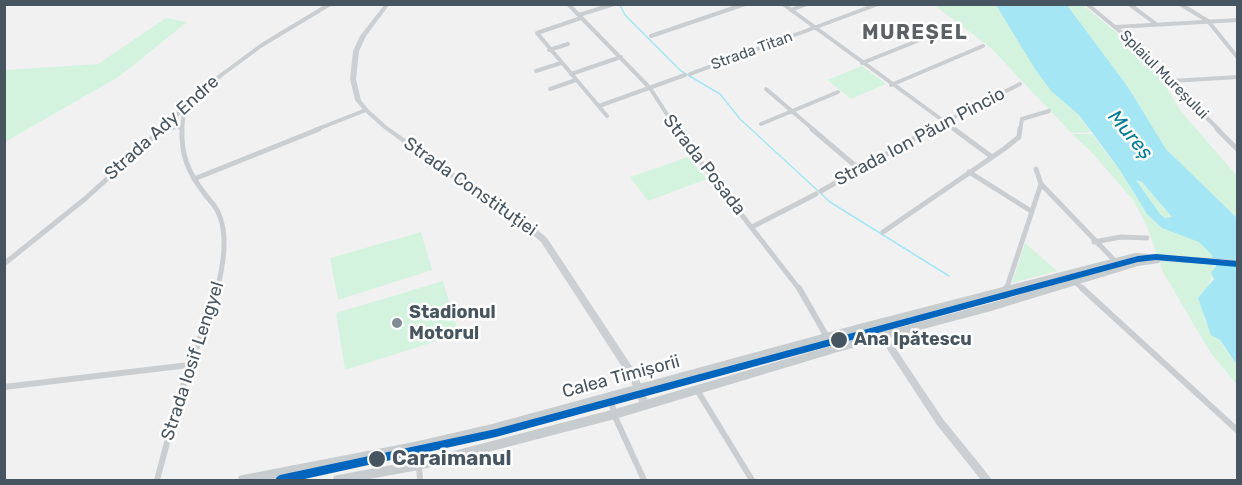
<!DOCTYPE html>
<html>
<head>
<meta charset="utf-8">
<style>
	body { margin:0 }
	#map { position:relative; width:1242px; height:485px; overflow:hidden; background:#f2f1f1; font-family:Rubik,sans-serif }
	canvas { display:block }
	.frame { position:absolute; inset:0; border:6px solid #465560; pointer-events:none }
</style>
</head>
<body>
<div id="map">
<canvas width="1242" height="485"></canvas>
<div class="frame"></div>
</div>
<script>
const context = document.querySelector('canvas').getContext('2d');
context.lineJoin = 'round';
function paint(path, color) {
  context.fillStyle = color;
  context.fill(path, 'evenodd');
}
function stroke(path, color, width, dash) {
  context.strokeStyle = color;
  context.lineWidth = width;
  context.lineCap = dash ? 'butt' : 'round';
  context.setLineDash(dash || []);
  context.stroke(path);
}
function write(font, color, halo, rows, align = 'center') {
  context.font = font + ' Rubik,sans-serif';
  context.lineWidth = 5;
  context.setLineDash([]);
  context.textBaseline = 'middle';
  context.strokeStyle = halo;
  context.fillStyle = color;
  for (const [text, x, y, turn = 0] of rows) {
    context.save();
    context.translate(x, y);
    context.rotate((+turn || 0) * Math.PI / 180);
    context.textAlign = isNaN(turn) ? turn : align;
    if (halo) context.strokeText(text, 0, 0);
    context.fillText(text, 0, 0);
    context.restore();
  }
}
paint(new Path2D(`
	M934,5H996L1045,83L1054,94L1079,115L1091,132L1071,133L991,48Z
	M1067,5H1083L1134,47L1158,73L1180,110L1237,176V218L1166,149L1128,87Z
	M166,18L187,22L120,76L5,142V70L98,64Z
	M862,66L886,84L851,99L827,80Z
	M1072,134H1092C1101,146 1111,158 1120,170C1131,185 1138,203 1150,216C1163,230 1178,231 1194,239C1223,254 1218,278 1198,298L1204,308V319L1237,365V385L1210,352L1163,272L1146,224L1133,200L1094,155Z
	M688,157L707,179L648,201L630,177Z
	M1135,180L1142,182L1172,217L1165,218L1160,214Z
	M421,232L432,270L338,300L330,258Z
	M1025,243L1057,271L1012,283Z
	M443,281L459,334L345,370L336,313Z`), '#d4f3df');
paint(new Path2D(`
	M996,5H1067L1128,87L1166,149L1237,218V365L1220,340L1211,335L1198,298L1214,279L1211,273L1216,266L1211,254L1199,242L1162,228L1147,214L1120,170L1079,115L1051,91L1035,69ZM1136,180L1142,182L1172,217L1165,218L1160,214Z`), '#a5e6f4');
stroke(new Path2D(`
	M620,5L625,15L681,71L720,94L740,119L830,202L949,276`), '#a5e6f4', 1.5);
stroke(new Path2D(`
	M568,4L650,88L677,130
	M783,4L956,130
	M1087,4L1127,37L1219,130
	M1129,4L1156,24
	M1180,4L1208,21L1238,58
	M791,10L807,4
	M579,15L614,4
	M581,18L537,33L607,116
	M1116,27L1238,20
	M651,36L745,4
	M549,50L568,44
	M862,63L957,25
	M536,71L561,63
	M571,74L621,57
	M690,74L878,4
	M1171,81L1238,77
	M891,85L983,46
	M550,89L576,80
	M766,89L814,130
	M599,106L685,75
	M761,124L838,92
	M163,128L182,127
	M160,130L220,76L262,45L330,4
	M182,130L184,111
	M315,130L366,110
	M929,130L1020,84
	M1020,130L1022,119L1049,111`), '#caced1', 4);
stroke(new Path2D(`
	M182,129C181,155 188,172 204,193C208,199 215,205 218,212C229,235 223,266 217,290
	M675,129L800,290
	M812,129L859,169
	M954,129L992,157
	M1217,129L1238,150
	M969,172L1031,211
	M194,179L319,129
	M1041,184L1116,262
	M821,191L931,129
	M752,227L816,194
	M883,232L1004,149L1019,137L1020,129
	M1094,242L1121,237L1147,238
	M4,264L86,198L162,129
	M1075,282L1084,290
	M1006,290L1041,184L1036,169`), '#caced1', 5);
stroke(new Path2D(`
	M799,288L827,337
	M1006,288V302
	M1082,288L1238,431
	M4,387L189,365
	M697,390L752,480
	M610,398L616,419L644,480
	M419,465L420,480
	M157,480L180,394L218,288`), '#caced1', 6);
paint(new Path2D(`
	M385,4H390L366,36L359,51L356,79L361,100L368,109L387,126L452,172L520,215L547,238L637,374L650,406L648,409L645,410L642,409L630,379L541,242L514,219L448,176L383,128L364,111L355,100L350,79L353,51L360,36Z
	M875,321L878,322L943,419L990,477L992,480H981L937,425L872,326L871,324L872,322Z`), '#ccd0d2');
paint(new Path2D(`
	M1135,253L1238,260V266L1160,261L1159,263L1138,266L991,311L841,351L615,419L419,470L364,480H333L334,476L338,475L419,460L615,409L841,343L991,303L1139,260L1135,259L863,331L492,434L414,452L268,480H238L239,476L243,475L414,442L492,424L863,323Z`), '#c7cccf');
paint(new Path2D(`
	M1156,254L1238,261V267L1156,260L1138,262L496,437L300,480H275L277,477L280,475L496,429L1138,256Z`), '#0065bd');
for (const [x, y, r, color] of [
	[397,323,6,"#828c93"],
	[839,340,9,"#465560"],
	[377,459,9,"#465560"]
]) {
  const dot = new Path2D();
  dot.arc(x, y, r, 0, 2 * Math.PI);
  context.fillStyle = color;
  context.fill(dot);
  stroke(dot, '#fff', 2);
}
write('15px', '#465560', '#fff', [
	["Strada Titan",752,51,-20],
	["Splaiul Mureșului",1164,75,45]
]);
write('18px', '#465560', '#fff', [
	["Strada Ady Endre",162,128,-42],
	["Strada Ion Păun Pincio",920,137,-28],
	["Strada Posada",704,165,52],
	["Strada Constituției",470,187,35],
	["Strada Iosif Lengyel",193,361,-72],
	["Calea Timișorii",621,377,-15]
]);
write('bold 18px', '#465560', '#fff', [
	["Stadionul",409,313],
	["Motorul",409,334]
], 'left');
write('bold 18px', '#465560', '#fff', [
	["Ana Ipătescu",854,340]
], 'left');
context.letterSpacing = '1.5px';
write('bold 20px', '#5c6166', '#fff', [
	["MUREȘEL",915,33]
]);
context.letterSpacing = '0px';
write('italic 20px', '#037d97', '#fff', [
	["Mureș",1130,135,50]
]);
write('bold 21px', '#465560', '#fff', [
	["Caraimanul",392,459]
], 'left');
</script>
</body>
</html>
